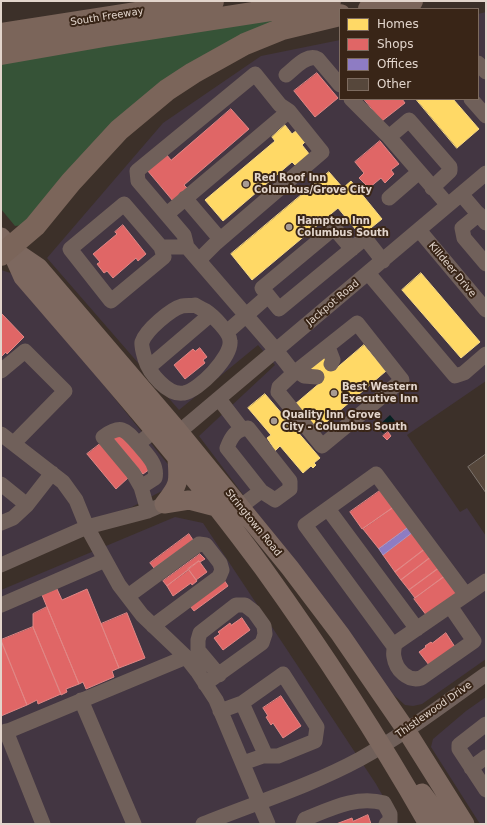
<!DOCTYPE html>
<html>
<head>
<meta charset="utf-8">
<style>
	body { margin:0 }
	#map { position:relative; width:487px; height:825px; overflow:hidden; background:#3c3029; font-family:"DejaVu Sans",sans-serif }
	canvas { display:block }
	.frame { position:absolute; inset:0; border:2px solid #e2d5cc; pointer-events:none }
	.legend { position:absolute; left:339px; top:8px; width:140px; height:92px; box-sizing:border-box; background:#392517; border:1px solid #7d6b5f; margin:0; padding:5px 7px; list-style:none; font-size:12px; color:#e2d5cc }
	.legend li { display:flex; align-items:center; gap:8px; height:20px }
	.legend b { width:20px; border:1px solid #7d6b5f }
</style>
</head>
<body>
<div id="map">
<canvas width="487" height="825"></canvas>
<div class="frame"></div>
<ul class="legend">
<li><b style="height:11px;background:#ffd966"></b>Homes</li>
<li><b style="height:11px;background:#e06666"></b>Shops</li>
<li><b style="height:11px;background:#8e7cc3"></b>Offices</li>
<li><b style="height:11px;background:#56473b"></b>Other</li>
</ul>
</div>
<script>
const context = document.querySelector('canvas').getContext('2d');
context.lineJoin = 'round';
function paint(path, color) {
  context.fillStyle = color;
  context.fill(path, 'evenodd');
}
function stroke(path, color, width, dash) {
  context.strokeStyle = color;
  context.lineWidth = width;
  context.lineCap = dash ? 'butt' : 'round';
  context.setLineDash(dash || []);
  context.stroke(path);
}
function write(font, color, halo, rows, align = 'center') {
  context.font = font + ' "DejaVu Sans",sans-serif';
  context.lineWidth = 4;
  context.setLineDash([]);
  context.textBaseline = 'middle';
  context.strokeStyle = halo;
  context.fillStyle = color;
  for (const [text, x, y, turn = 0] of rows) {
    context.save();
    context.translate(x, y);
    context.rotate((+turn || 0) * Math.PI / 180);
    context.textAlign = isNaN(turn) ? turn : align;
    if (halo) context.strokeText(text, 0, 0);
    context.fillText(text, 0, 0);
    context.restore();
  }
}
paint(new Path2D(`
	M486,12V381L407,435L460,512L467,508L486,536V659L422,704L413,706L405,705L388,690L269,529L199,436L275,365L258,345L179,410L47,258L163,123L261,56L340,40V99H478V14Z
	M1,270L14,274L171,468V486L132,507L63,531L1,557Z
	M175,517L203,523L376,784L399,824H1V590Z
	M486,697V824H480L431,747L433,739L466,711Z`), '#433642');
paint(new Path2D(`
	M287,16L239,39L23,225L15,226L1,209V61Z`), '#365337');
paint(new Path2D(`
	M390,415L396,422L383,433L377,427Z`), '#062122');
const homes = new Path2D(`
	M416,99H453L479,129L457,148Z
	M285,125L292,134L297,130L306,141L302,145L310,155L297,167L292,162L223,221L205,200L275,141L272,137Z
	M329,172L343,188L351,181L382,219L361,236L338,208L252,280L231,254Z
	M421,273L480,342L461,358L402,290Z
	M364,345L386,371L316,431L294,405L321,382L310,369L325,357L335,369Z
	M265,394L320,458L314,463L316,465L313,468L311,466L303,473L280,446L273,453L270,449L273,447L267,438L271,435L248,408Z`);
paint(homes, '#ffd966');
stroke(homes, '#f6d885', 1);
const shops = new Path2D(`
	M317,73L338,98L315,117L294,91Z
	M364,99H402L405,103L382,121Z
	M231,109L249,129L184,185L188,189L173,201L147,170L166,154L171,160Z
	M380,141L399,164L391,170L394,174L385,183L381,178L369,188L359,178L364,173L355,162Z
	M123,225L146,254L138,261L136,258L113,278L107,271L104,273L97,264L100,262L93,254L117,234L115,232Z
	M2,314L24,337L7,354L6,352L1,357Z
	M200,348L207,357L203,360L205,363L185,379L174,365L193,349L195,351Z
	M118,431L150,469L143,474L112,437Z
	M388,432L391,436L387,440L383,436Z
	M100,444L129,477L116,489L87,454Z
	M381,490L394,507L362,529L350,512Z
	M394,507L409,527L379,549L363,529Z
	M413,532L425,549L395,572L383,555Z
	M189,534L193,540L154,568L150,563Z
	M425,549L431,557L401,580L395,572Z
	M200,554L205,559L200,562L199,561L167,586L163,581Z
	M431,557L439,568L409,590L401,580Z
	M199,561L207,572L196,580L188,569Z
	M439,568L445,576L415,598L409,590Z
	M189,570L197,581L192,585L191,583L173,596L167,586Z
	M445,576L459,592L427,616L414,599Z
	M224,580L228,586L194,611L190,606Z
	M57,589L62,600L87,589L119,668L112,671L114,677L86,689L83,682L79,684L42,595Z
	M47,607L79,684L66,689L67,692L61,695L33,627V614Z
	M127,613L145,658L119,668L101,624Z
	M242,618L250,630L223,650L214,638L220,634L218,632L230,623L231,625Z
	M33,627L61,694L38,704L37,700L27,705L1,640Z
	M446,633L455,647L429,665L419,652L426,647L425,646L431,642L432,643Z
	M1,641L27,705L1,716Z
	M281,696L301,726L283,738L273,723L271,725L266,717L268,716L263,708Z
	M368,815L371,824H336L352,818L353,821Z`);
paint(shops, '#e06666');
stroke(shops, '#e18785', 1);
const offices = new Path2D(`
	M409,527L413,532L383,555L379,549Z`);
paint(offices, '#8e7cc3');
stroke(offices, '#a797c6', 1);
const building = new Path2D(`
	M485,455L486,456V493L468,467Z`);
paint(building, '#56473b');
stroke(building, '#7d746d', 1);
stroke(new Path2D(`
	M478,63L486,72
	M286,75C295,68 307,53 318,59L340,85
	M351,99L389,137L448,205
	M471,99L486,116
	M389,137L409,120L450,167V171L432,188
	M461,194L486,223
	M185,198L220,239
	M389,198L419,172
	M167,214L289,111
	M479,214L462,228L464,238L486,264
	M419,230L486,310
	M161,247L164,257L111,301L70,249L124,204L161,247H187
	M352,249L334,228L262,288L279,309L365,238L383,261
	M199,260L216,243L322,152L289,111L280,105L255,74L137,171L138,181L184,235L187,247L276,350L294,373L357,323L402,380L322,446L278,392L279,387L294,373
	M368,273L455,376L464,373L486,354
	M195,305C198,307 202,309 206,311C212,315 230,332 230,341C232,357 198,391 184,393C168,396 149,373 145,359C144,355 141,346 142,342C146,330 171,309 182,306C186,305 191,306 195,305Z
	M227,332L268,296
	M328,347L333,360L331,364
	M149,367L210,315
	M1,371L25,351L65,391L14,443
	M297,371L304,376L317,377
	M219,399L242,429
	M179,432L486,173
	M1,434L63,482L76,500L87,527L119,585L142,615L186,657L197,671L216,700L268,824
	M138,444C125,429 121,424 103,437L133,473L141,487L148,511
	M1,484L27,505L52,473
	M141,487L155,478C158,464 147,455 138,444L154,431
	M240,507L261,491L227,448C231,437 236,429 248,428L290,481V489L275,500L261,491
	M328,509L417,629
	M1,523L13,518L27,505
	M1,565L87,527L148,511L164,504
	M466,595L376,474L305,525L393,645L486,581
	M128,596L199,544L206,545L220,563L222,570L219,577L153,626
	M1,605L105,560
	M395,644C394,648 393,653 394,657C396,670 408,682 421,678L474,641L450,606
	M205,684L262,643L265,634L264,626L254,612L245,605H236L200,633L198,640V650L219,675
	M81,700L134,824
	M242,703L266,756
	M220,711L242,703L283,674L317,727L315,741L278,756H263L243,763
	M486,724L459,745V749L486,790
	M6,731L43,824
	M1,734L186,657
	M471,768L486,757
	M203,824C255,803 310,786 360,759C405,734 445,703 486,674
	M303,824L305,819C330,809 357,795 384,803L390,814V821L386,824`), '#70605a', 15);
stroke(new Path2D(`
	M1,237L10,248L23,277C105,372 189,467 263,568C322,650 378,736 428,824
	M10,248L38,267L179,432L290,568L340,634L406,730L465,824
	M164,504L189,500L216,507
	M164,504C179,485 179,483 177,459
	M422,793L445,824`), '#7d685f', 19);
stroke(new Path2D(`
	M369,9L412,1
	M1,34L213,1
	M1,54L104,36L330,1
	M1,255L35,226L71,182L119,130L167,90L193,73L245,44L282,29L340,15`), '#7b655a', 22);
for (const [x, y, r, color] of [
	[246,184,4,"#a89b93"],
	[289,227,4,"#a89b93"],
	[334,393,4,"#a89b93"],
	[274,421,4,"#a89b93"]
]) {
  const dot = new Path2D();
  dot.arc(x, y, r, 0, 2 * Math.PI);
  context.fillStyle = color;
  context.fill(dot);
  stroke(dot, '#392517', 1.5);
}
write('10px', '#e2d5cc', '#392517', [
	["South Freeway",107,17,-9],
	["Killdeer Drive",452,270,50],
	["Jackpot Road",333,303,-40],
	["Stringtown Road",253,523,51],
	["Thistlewood Drive",434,710,-35]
]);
write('bold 10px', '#e2d5cc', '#392517', [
	["Red Roof Inn",254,178],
	["Columbus/Grove City",254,190],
	["Hampton Inn",297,221],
	["Columbus South",297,233],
	["Best Western",342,387],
	["Executive Inn",342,399],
	["Quality Inn Grove",282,415],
	["City - Columbus South",282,427]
], 'left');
</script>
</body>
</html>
